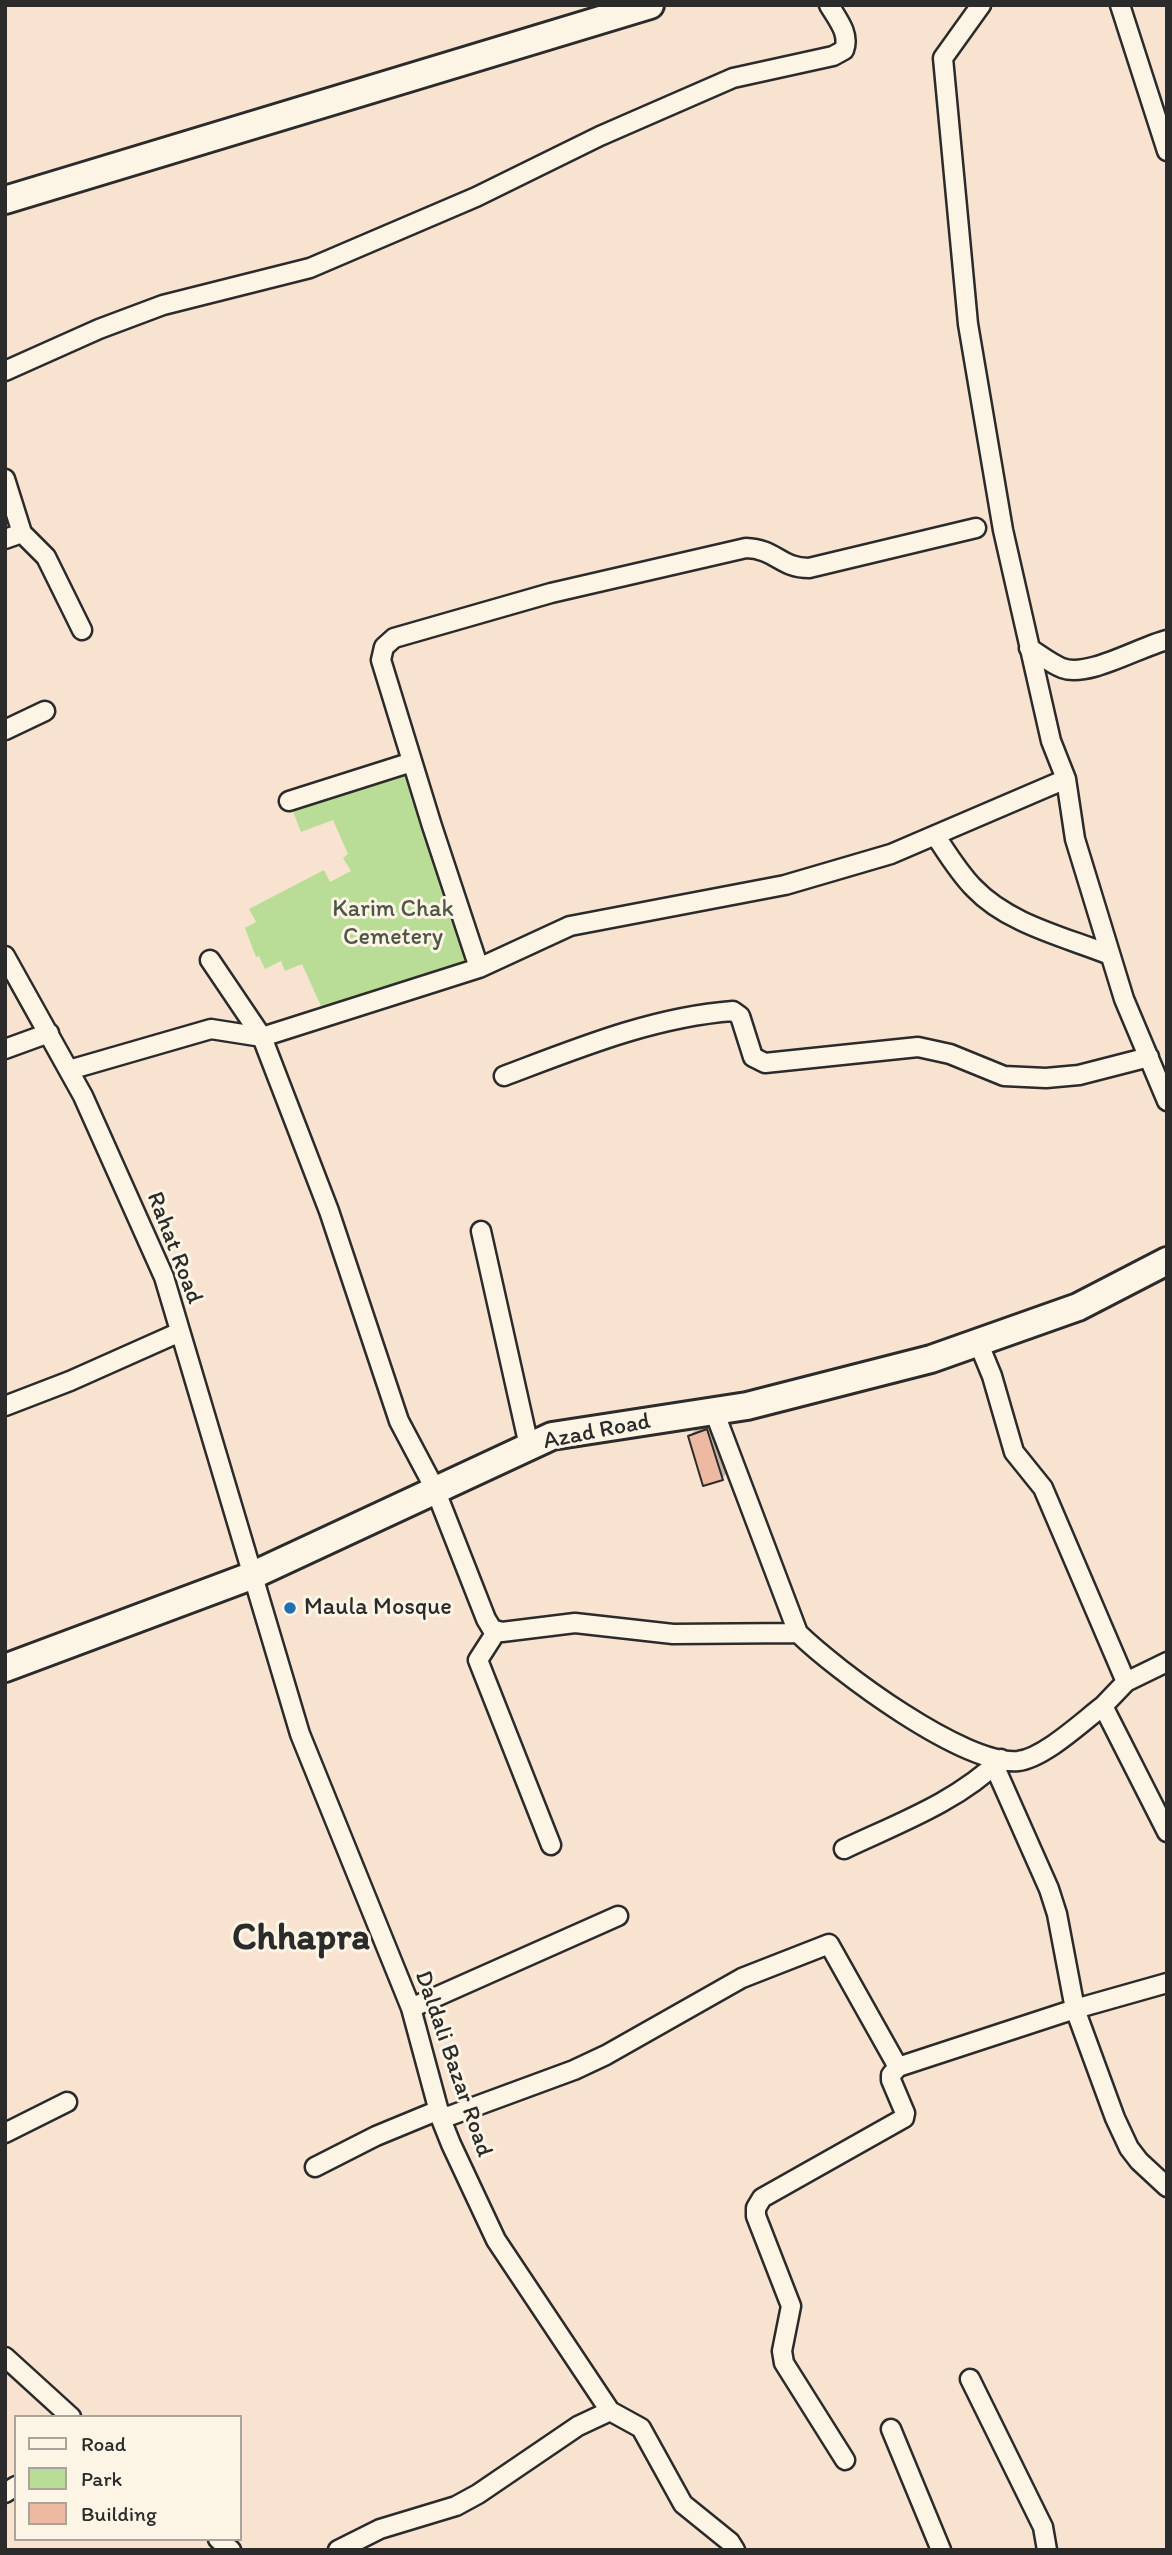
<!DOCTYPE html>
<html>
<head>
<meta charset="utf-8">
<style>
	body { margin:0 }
	#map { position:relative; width:1172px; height:2555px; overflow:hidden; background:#f8e3d1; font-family:Itim,sans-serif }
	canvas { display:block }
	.frame { position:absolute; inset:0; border:7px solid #2b2b2b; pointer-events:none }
	.legend { position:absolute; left:14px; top:2415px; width:228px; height:126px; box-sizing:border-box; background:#fcf5e5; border:2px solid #a8a49b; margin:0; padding:9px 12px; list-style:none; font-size:21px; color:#2b2b2b }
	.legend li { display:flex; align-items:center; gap:14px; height:35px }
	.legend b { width:35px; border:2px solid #a8a49b }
</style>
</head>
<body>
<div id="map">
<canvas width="1172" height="2555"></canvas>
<div class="frame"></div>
<ul class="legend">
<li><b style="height:9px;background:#fcf5e5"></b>Road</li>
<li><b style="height:19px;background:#b9dc96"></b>Park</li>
<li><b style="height:19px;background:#eeb9a1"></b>Building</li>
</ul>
</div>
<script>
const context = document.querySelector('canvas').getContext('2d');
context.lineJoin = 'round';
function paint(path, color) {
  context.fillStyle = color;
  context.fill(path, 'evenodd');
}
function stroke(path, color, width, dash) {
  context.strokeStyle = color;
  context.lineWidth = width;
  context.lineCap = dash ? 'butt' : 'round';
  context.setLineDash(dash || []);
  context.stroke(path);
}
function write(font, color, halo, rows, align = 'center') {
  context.font = font + ' Itim,sans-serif';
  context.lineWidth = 6;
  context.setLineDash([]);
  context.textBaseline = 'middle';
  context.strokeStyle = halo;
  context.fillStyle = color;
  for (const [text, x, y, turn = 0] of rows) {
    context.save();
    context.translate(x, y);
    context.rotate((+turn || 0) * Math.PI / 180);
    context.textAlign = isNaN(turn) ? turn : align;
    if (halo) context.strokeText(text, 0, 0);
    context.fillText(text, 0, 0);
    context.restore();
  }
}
paint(new Path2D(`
	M412,762L479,968L326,1017L302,964L285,971L281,961L265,969L259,956L256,957L245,928L256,922L249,909L324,870L330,882L351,871L343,858L348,854L333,820L301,832L289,801Z`), '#b9dc96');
paint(new Path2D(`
	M715,1422L730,1470L722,1478L690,1436L698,1427Z`), '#0003');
const building = new Path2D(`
	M707,1429L723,1480L703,1486L688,1436Z`);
paint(building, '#eeb9a1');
stroke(building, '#2b2b2b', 2);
const street = new Path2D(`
	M981,5L943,58L968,324L1003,530L1051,741L1066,779L1075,839L1124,999L1167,1101
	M1120,5L1167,151
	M5,371L99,329L163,305L310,268L476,197L600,136L733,78L833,56L844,50C850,34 838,20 829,5
	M5,479L22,533L46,557L82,630
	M5,539L22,533
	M1029,648C1039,654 1050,663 1062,668C1088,678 1139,647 1167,640
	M5,730L45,711
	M289,801L412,762
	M935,835C947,853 959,873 974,888C1008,924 1065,937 1110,955
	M5,956L83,1096L164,1277L300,1734L411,2008L441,2119L451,2144L496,2240L610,2411L641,2428L683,2504L730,2542L735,2550
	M210,960L262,1037L329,1211L399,1421L435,1489L486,1619L492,1629L502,1632L575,1623L673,1634L798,1633
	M479,968L432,826L381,660L384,647L394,638L551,593L746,548C776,549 780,568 809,568L976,528
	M5,1049L49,1033
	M69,1070L211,1029L262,1037L479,968L570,926L785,885L891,854L1066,779
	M504,1076C578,1048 653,1017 733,1011L740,1016L753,1057L765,1063L918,1047L950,1054L1004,1076L1046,1078L1079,1075L1149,1057
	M481,1231L529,1446
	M978,1342L992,1376L1014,1452L1043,1488L1126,1682
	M5,1406L70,1381L180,1332
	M714,1411L798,1633C837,1671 964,1766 1018,1761C1044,1758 1082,1722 1103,1706L1167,1832
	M496,1632L478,1660L551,1845
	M1103,1706L1126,1682L1167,1662
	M994,1765L1049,1889L1057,1914L1075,2009L1115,2118L1129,2148L1139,2161L1167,2187
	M844,1849C899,1823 957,1802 1001,1759
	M411,2008L618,1916
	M441,2119L574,2070L606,2055L742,1978L829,1944L898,2067
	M5,2133L67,2102
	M315,2167L376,2136L439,2110
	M5,2357L71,2417
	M970,2379L1043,2527L1047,2550
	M891,2429L941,2550
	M845,2460L784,2363L782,2351L791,2306L756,2216V2208L762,2198L904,2118L905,2113L891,2080V2075L898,2067L1075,2009L1167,1983
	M5,2493L16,2486
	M218,2539L231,2550
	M338,2550L380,2529L456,2506L478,2494L578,2426L610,2411`);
const secondary = new Path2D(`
	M5,200L650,5
	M5,1668L251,1576L552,1436L747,1406L931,1359L1078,1307L1167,1261`);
stroke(street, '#2b2b2b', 23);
stroke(secondary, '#2b2b2b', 32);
stroke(street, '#fcf5e5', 18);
stroke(secondary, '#fcf5e5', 26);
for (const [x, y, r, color] of [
	[290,1608,7,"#1f6fb2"]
]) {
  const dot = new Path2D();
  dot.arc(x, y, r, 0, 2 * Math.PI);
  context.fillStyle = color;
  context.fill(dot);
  stroke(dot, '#fcf5e5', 2.5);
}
write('24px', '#4e5746', '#fcf5e5', [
	["Karim Chak",393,910],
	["Cemetery",393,938]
]);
write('24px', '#2b2b2b', '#fcf5e5', [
	["Rahat Road",174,1248,69],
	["Azad Road",597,1432,-11],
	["Daldali Bazar Road",453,2064,71]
]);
write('24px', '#2b2b2b', '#fcf5e5', [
	["Maula Mosque",304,1608]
], 'left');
write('bold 38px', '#2b2b2b', '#fcf5e5', [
	["Chhapra",301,1939]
]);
</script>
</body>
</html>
